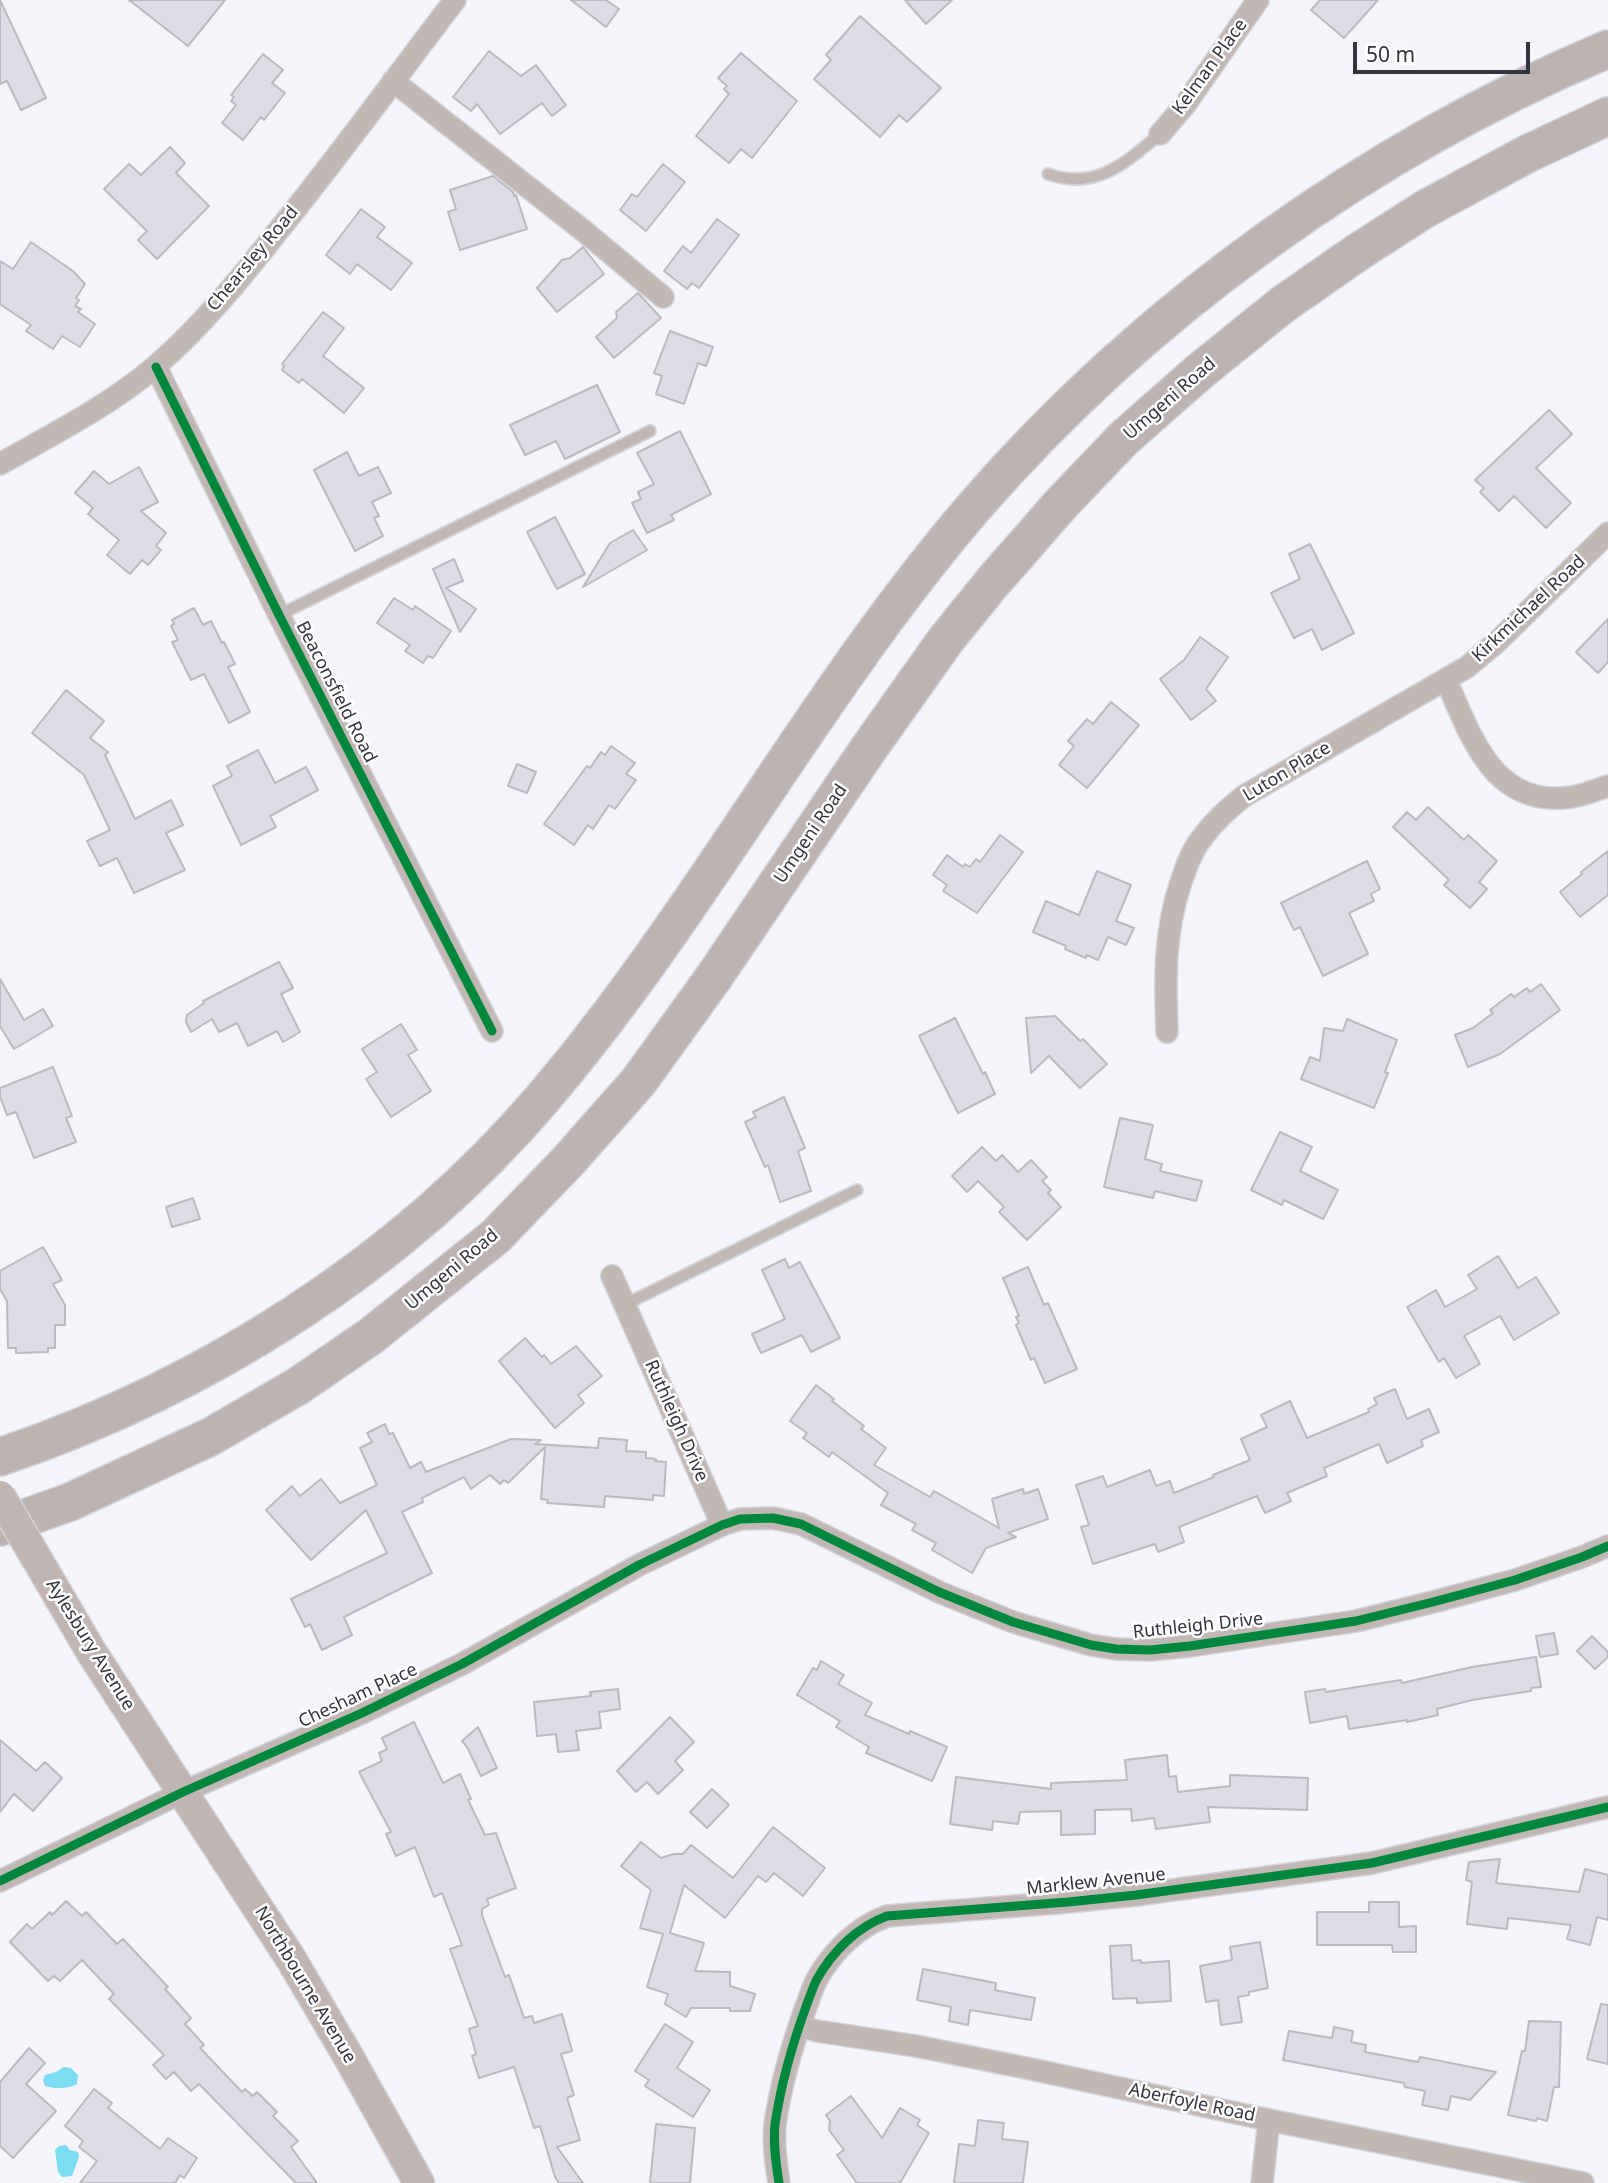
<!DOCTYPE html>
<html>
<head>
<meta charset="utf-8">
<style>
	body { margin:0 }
	#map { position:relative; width:1608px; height:2183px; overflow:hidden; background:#f5f4fa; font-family:"Noto Sans",sans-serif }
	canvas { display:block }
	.scale { position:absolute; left:1353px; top:42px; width:177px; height:32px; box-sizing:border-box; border:4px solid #35333e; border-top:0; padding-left:9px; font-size:21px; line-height:24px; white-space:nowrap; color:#35333e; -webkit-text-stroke:5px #fff; paint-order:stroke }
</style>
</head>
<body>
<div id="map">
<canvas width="1608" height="2183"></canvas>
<div class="scale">50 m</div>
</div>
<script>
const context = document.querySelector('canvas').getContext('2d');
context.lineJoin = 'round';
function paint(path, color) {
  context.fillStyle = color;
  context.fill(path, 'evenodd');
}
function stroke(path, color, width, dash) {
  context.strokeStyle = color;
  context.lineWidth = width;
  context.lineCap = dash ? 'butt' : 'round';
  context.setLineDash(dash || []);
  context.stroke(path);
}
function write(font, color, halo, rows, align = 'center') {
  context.font = font + ' "Noto Sans",sans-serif';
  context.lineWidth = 5;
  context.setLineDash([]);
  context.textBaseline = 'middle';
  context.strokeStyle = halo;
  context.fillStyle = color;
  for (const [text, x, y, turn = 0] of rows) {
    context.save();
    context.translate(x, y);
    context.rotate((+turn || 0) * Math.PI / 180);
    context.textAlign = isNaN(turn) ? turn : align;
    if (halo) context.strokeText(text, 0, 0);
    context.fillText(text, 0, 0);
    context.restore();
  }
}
paint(new Path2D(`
	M64,2067L71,2068L78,2075L77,2084C69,2089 54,2089 45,2086L43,2080L45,2075L56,2072Z
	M66,2145L70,2150L78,2152L79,2157L72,2176L62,2177L58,2172L55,2150L59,2146Z`), '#7bdcf2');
const building = new Path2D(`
	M0,0L46,98L21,110L7,81L0,84Z
	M129,0H225L188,46Z
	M571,0H606L619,9L606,27Z
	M905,0H952L926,24Z
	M1320,0H1378L1344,38L1311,10Z
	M860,16L941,88L907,122L899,115L880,137L814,79L831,60L826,55Z
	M489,51L521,76L536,65L566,105L552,116L542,103L500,134L477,104L471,111L453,97Z
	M741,53L797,101L752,158L741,149L729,163L696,136L729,94L724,89L727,86L718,78Z
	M263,54L283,70L272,83L285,93L264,120L261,117L243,140L222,123L236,105L231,101L234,97L231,95Z
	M170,147L185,163L176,173L209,206L157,259L138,240L147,231L104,189L129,164L141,175Z
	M663,164L685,182L646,231L620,210L632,194L637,197Z
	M493,176L513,192L514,196L516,195L527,229L460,250L448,212L456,209L450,190Z
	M361,209L385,227L377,237L412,263L391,290L357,264L350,274L326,255Z
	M717,219L739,235L699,288L692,283L687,289L664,271L683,246L691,253Z
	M31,242L73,271L85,284L76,298L79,300L75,306L81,309L78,312L95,324L80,347L62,336L53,349L26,331L31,325L0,304V261L13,269Z
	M583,247L604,274L557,312L537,288L562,260L570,258Z
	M638,293L661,318L614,358L596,337L617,318L616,312Z
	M323,312L344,328L323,356L364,388L344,413L302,379L299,383L282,370L284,366L282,364Z
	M670,331L713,347L706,366L698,363L684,404L656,394L662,376L654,373Z
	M597,385L620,432L565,459L556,441L525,455L510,425Z
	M1549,410L1572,434L1536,468L1571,503L1546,528L1514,496L1499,511L1480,492L1484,488L1475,480Z
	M680,431L711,494L671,515L674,520L647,533L632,503L641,499L638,492L654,484L637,453Z
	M347,452L359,476L378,467L391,493L372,502L379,516L374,518L383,536L355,551L314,470Z
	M139,467L158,502L141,511L166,533L156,546L161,550L148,565L142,560L130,574L107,555L119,540L88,514L93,508L75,493L94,471L109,484Z
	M555,517L585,574L557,589L527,532Z
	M633,530L647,550L583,587L610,543Z
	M1310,544L1354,633L1322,650L1312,629L1294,638L1271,593L1300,579L1289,554Z
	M454,559L463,581L446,588L476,609L460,632L433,569Z
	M394,598L413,610L415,606L451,631L433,658L428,656L423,663L405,651L410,645L377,623Z
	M194,608L203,625L211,621L222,643L224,642L235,664L228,667L250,712L229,723L204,674L191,680L172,642L178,640L171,626L174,624L172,620Z
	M1608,619V662L1598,673L1576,652Z
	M1200,637L1228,657L1206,689L1216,701L1191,720L1160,679L1184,660Z
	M66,690L104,721L90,738L108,752L105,755L135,819L171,800L183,825L166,833L185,870L134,893L117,858L100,866L87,841L110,830L84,775L32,733Z
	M1111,702L1139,725L1087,788L1059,765L1074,746L1068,741L1087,719L1093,724Z
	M611,746L635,763L626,774L636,780L615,809L609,805L593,829L588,825L574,845L544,824L587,766L590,768L601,752L605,755Z
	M258,750L275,783L306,767L318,790L270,816L276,827L241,845L213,786L232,776L227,766Z
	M517,764L536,772L527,793L508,786Z
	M1428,807L1464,840L1468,835L1497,861L1479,882L1487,889L1470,908L1444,885L1449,880L1393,827L1407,812L1416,820Z
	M1000,835L1023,852L977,913L943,891L947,885L933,875L947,855L963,867L965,864L970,867L976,859L980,862Z
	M1608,851V895L1580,917L1560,892L1582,874L1581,872Z
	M1367,861L1380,889L1371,894L1374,901L1349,913L1368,954L1323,976L1300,927L1294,930L1281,903Z
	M1097,871L1131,885L1116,921L1134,928L1126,945L1108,937L1098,960L1087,955L1086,958L1065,949L1066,946L1033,932L1046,901L1079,915Z
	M279,962L293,988L281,994L300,1032L283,1042L277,1031L248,1046L237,1023L219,1032L212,1019L191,1032L186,1022L187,1015L204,1003L203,1001Z
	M0,979L24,1020L43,1009L53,1026L14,1049L0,1026Z
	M1541,984L1560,1010L1500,1054L1468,1067L1455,1035L1473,1028L1493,1013L1490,1010L1511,994L1514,997L1527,988L1530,992Z
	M1055,1016L1080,1041L1083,1039L1107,1064L1080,1088L1049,1056L1031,1073L1026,1018Z
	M955,1018L983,1074L985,1072L995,1094L958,1113L919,1036Z
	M1347,1019L1397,1040L1385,1072L1388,1073L1374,1108L1301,1079L1310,1057L1320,1061L1324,1028L1343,1031Z
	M401,1024L417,1050L408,1055L431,1091L391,1117L366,1079L377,1072L362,1049Z
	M53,1067L72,1116L66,1118L76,1142L34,1158L16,1112L7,1115L0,1096V1088Z
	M784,1097L805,1148L798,1151L811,1191L780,1202L768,1165L765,1167L745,1122L756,1117L753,1112Z
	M1120,1118L1153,1125L1145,1159L1162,1164L1160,1171L1202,1181L1196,1201L1155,1191L1153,1198L1104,1187Z
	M1280,1132L1312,1147L1300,1171L1338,1190L1323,1219L1284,1200L1282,1205L1251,1190Z
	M982,1147L996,1161L1002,1155L1018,1172L1031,1160L1047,1177L1042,1181L1051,1190L1048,1193L1061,1207L1027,1240L999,1212L1004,1207L978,1181L967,1192L952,1176Z
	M193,1198L200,1219L172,1227L166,1207Z
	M43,1247L62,1280L53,1284L65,1305V1325H55V1348H48V1352L16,1353V1348H8L7,1301L0,1289V1271Z
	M1498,1256L1518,1288L1536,1277L1559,1313L1514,1340L1500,1316L1464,1336L1480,1364L1456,1378L1444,1358L1439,1362L1407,1307L1436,1290L1445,1307L1477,1289L1468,1275Z
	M785,1259L789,1268L800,1262L840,1338L811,1352L802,1335L761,1353L752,1334L785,1319L762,1270Z
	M1028,1267L1044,1305L1048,1303L1077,1369L1045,1383L1034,1358L1031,1360L1016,1325L1019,1323L1016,1317L1019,1316L1003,1278Z
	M525,1338L542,1357L544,1355L551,1364L576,1346L602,1376L578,1395L584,1403L555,1428L499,1361Z
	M816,1385L834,1399L832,1401L864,1426L861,1429L886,1448L874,1465L930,1497L934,1491L999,1528L992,1499L1023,1489L1024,1494L1038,1489L1048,1519L1008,1533L1016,1537L986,1548L972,1573L932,1550L936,1543L912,1530L916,1524L881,1505L888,1493L832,1452L829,1457L803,1438L807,1433L790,1421Z
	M1395,1389L1407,1419L1429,1409L1439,1432L1421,1440L1423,1446L1387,1463L1379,1444L1324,1468L1327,1476L1287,1493L1291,1501L1265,1513L1257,1496L1179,1527L1184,1542L1158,1552L1155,1544L1093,1564L1081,1527L1089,1525L1076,1485L1103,1476L1107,1487L1150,1470L1156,1486L1170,1481L1174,1493L1214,1477L1213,1475L1250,1460L1241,1439L1267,1427L1261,1415L1290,1401L1307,1438L1369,1412L1368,1409L1377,1404L1374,1398Z
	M385,1424L389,1434L393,1433L410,1468L421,1462L426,1472L511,1439L541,1440L535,1444L598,1448L599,1438L627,1440L626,1451L646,1452V1458L656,1459L655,1461L666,1462L664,1496L653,1495V1500L605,1496L604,1507L547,1503L548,1500L541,1499L545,1447L508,1483L504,1480L500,1484L490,1475L471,1489L464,1477L422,1498L423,1502L402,1512L432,1573L344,1617L352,1635L322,1650L310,1624L305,1627L291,1599L387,1553L366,1510L311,1560L266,1510L292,1486L300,1496L321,1479L340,1503L377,1485L360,1448L372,1442L367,1433Z
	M1554,1633L1558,1654L1540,1657L1536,1636Z
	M1592,1636L1608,1652V1657L1595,1669L1577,1651Z
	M1536,1657L1541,1687L1531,1688V1691L1472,1700L1437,1709L1438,1715L1407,1722V1720L1349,1729L1347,1716L1310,1723L1305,1692L1325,1689L1326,1692L1401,1680L1402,1683L1472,1667Z
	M821,1661L844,1675L838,1684L872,1703L865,1715L909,1734L910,1731L947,1747L932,1781L866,1753L869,1747L836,1727L840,1721L797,1695L813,1668L817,1670Z
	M618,1689L620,1709L599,1712L601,1728L576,1731L579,1750L558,1752L556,1734L537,1736L534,1702L591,1696L590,1692Z
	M670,1717L694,1742L675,1761L683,1770L658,1794L647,1782L636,1792L617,1771Z
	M414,1722L443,1783L460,1774L471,1799L468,1800L485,1835L496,1833L516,1888L487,1899L489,1905L482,1909V1915L505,1977L509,1975L524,2018L532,2016L534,2023L562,2014L572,2051L561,2054L574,2095L567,2098L580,2140L557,2147L583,2183H559L555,2177L540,2126L534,2128L514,2067L479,2078L472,2056L476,2054L469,2029L478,2026L450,1949L462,1945L442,1893L434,1897L415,1847L396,1856L386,1834L391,1832L359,1772L382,1761L379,1753L387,1749L382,1738Z
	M478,1727L497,1768L481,1776L467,1747L462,1741Z
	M0,1740L36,1771L45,1762L62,1778L33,1811L14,1794L0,1812Z
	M1167,1755L1169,1777L1176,1776L1178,1792L1230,1786V1775L1308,1778L1307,1810L1208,1807L1210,1822L1156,1829L1154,1818L1132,1821L1131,1809L1095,1810V1834L1061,1835V1811L1020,1812L1018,1824L993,1821L992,1830L950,1824L956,1777L1051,1789V1783L1127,1780L1125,1760Z
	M712,1789L729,1805L707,1828L690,1812Z
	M773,1827L825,1868L803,1896L774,1873L766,1882L758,1876L725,1918L684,1885L670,1933L704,1943L695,1971L730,1972V1986L755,1994L750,2011H730V2008H691L686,2017L665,2004L668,1994L647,1987L663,1934L640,1928L651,1890L621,1866L641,1842L661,1858L674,1854H683L691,1845L733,1878Z
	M1500,1859L1496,1883L1579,1892L1585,1869L1608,1875V1920L1597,1917L1590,1945L1567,1939L1571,1925L1508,1918L1507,1929L1467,1924L1472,1882L1466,1880L1469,1862Z
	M66,1901L82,1916L86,1912L117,1944L123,1939L168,1987L165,1989L191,2018L185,2024L204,2045L200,2048L242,2092L245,2089L253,2096L257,2092L277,2112L273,2116L298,2141L291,2147L317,2183H296L199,2084L191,2091L174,2072L166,2079L153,2065L164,2055L109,1999L114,1994L82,1960L60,1981L54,1976L48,1981L10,1942L27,1924L32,1929L50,1912L52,1915Z
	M1369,1902H1399V1927L1416,1926V1952H1393L1392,1945H1317V1912H1369Z
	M1260,1942L1268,1988L1249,1992V1995L1238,1997L1242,2022L1221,2025L1218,2000L1206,2002L1200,1966L1232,1960L1230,1947Z
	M1131,1945L1132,1961L1141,1960V1963L1169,1961L1171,2001L1137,2003V1998L1113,1999L1110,1946Z
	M923,1969L996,1983L995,1990L1035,1998L1031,2020L970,2010L968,2025L949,2021L951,2007L917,2000Z
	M1601,2004L1608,2005V2064L1587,2059Z
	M1529,2021L1561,2022L1559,2087H1554L1547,2121L1537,2118L1536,2121L1508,2115L1522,2051H1525Z
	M665,2024L693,2042L677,2068L710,2090L693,2117L645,2086L649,2080L635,2071Z
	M1334,2027L1353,2031L1351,2042L1366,2045L1365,2052L1418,2062L1420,2057L1496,2072L1470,2100L1451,2096L1448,2110L1422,2105L1425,2091L1405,2087L1404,2083L1283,2060L1289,2031L1332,2038Z
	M29,2048L45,2063L26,2084L56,2111L13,2158L0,2146V2082Z
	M94,2089L112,2103L108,2108L160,2149L168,2138L197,2158L184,2178L180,2175L175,2183H80L97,2161L79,2147L83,2141L65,2126Z
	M851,2096L882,2138L900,2108L920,2120L917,2125L929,2133L900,2183H857L837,2155L844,2150L829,2130L830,2121L826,2115Z
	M978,2120L1004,2123L1002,2139L1028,2142L1023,2183H954L959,2144L975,2146Z
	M656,2124L695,2128L690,2183H650Z`);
paint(building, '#dedde6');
stroke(building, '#bbb9c1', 2);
const lane = new Path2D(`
	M1048,174C1096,191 1125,163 1160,134
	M279,615L650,431
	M624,1305L857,1190`);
const street = new Path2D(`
	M393,81L585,232L663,297
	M1160,134L1185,105L1258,0
	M156,367L279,615L492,1031
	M0,464C53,434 111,405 157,365C202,326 241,278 278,231C339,156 396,77 455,0
	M1446,680C1472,738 1493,808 1572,797C1584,795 1596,790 1608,786
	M1167,1032C1165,980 1164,932 1181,882C1186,867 1192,850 1202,838C1214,821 1228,809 1244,796L1467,667L1497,642L1608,533
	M612,1276L722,1525
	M0,1881L183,1792L362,1713L462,1664L639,1565L722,1525L740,1519L773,1518L801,1524L939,1592L1013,1622L1091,1645L1116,1649L1150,1650L1190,1646L1356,1621L1433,1602L1515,1580L1582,1557L1608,1546
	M799,2026L817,2031L916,2046L1031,2069L1269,2120L1583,2183
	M779,2183C776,2164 773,2144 775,2124C781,2084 793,2042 807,2004C810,1996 813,1987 817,1979C833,1951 857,1927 887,1916L1068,1902L1136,1895L1372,1863L1608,1807
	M1262,2183L1269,2120`);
const secondary = new Path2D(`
	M92,1653L291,1959L348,2056L419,2183`);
const highway = new Path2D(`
	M0,1457C204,1388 402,1264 542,1099C701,913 814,693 974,507C1144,311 1369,149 1608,49
	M0,1527L70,1502L210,1437L298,1386L371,1336L496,1236L570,1159L639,1081L714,977L867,751L945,641L991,584L1061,504L1123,439L1199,372L1282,305L1358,252L1425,209L1527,154L1608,116`);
stroke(lane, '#d3d2d7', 14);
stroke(street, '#d3d2d7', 24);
stroke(secondary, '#d3d2d7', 33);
stroke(highway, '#d3d2d7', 40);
stroke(lane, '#c1b7b4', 10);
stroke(street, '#c1b7b4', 21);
stroke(secondary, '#c0b5b3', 30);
stroke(highway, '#bdb3b3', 37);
const secondaryBridge = new Path2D(`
	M0,1496L92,1653`);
stroke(secondaryBridge, '#d3d2d7', 33, []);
stroke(secondaryBridge, '#c0b5b3', 30);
stroke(new Path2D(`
	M156,367L279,615L492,1031
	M0,1881L183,1792L362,1713L462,1664L639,1565L722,1525L740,1519L773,1518L801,1524L939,1592L1013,1622L1091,1645L1116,1649L1150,1650L1190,1646L1356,1621L1433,1602L1515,1580L1582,1557L1608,1546
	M779,2183C776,2164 773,2144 775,2124C781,2084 793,2042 807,2004C810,1996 813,1987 817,1979C833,1951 857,1927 887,1916L1068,1902L1136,1895L1372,1863L1608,1807`), '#00873e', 9);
write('18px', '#35333e', '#fff', [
	["Kelman Place",1210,67,-54],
	["Chearsley Road",253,259,-50],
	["Umgeni Road",1170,399,-41],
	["Kirkmichael Road",1529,609,-43],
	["Beaconsfield Road",336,692,63],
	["Luton Place",1287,772,-31],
	["Umgeni Road",811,834,-56],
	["Umgeni Road",452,1270,-40],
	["Ruthleigh Drive",676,1421,66],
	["Ruthleigh Drive",1198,1626,-6],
	["Aylesbury Avenue",90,1645,58],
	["Chesham Place",358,1696,-25],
	["Marklew Avenue",1096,1882,-6],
	["Northbourne Avenue",305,1985,59],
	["Aberfoyle Road",1192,2103,12]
]);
</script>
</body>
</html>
